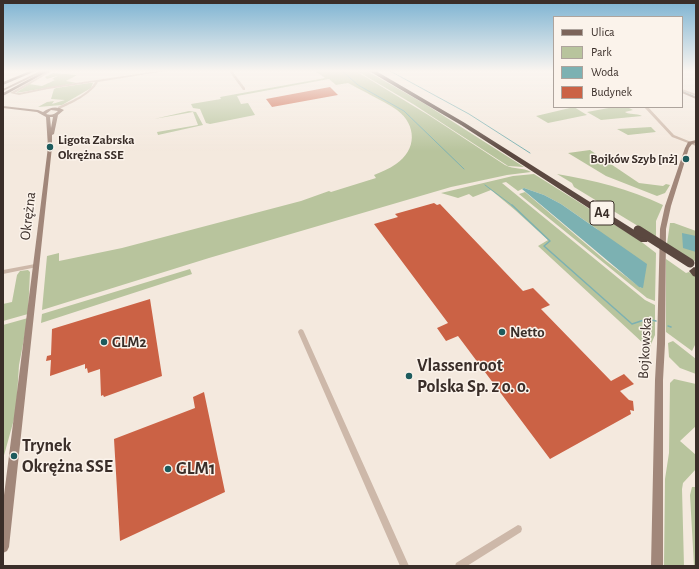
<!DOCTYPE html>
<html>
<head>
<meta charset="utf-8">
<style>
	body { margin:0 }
	#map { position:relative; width:699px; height:569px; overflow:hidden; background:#f4e9de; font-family:"Alegreya Sans",sans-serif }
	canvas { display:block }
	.frame { position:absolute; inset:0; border:4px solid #3a2e29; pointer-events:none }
	.legend { position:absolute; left:553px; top:16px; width:130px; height:92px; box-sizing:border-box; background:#fbf3eb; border:1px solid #aea49d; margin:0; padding:5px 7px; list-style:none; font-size:12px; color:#3a2e29 }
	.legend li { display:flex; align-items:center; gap:8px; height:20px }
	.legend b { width:20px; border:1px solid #aea49d }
</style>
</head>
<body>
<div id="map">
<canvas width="699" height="569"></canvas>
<div class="frame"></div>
<ul class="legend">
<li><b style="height:5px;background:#7c645a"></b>Ulica</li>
<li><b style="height:11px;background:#b8c49d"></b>Park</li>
<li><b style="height:11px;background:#7cb1b2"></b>Woda</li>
<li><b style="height:11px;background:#cb6245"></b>Budynek</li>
</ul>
</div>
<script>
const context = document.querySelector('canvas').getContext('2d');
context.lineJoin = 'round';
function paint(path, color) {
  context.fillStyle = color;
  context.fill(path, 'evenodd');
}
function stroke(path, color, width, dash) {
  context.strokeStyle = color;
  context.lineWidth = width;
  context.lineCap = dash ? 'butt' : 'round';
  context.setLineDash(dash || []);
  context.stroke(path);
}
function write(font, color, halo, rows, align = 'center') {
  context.font = font + ' "Alegreya Sans",sans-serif';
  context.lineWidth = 3;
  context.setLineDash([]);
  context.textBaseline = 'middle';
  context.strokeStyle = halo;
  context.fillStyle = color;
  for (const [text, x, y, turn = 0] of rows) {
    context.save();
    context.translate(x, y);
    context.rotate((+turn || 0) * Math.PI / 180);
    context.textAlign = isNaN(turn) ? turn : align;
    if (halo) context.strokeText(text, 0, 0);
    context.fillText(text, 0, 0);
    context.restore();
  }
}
paint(new Path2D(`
	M315,71H356L430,116L505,165C514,170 523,167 531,172L507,175L451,187L209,258L42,310L47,256L59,253V261L122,248L301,201L329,191L331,192L376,178L374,175C381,172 389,169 396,164C417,150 417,125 397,110C382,100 364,92 348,83L336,85L329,79L237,96L241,104L248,103L255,115L210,124L206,123L200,109L193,108L191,104L221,99L220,97L325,78Z
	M357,71H367L425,104L524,167L508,166L413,104Z
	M53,73L77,75L66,81L77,83L16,93L29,84L42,86L55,80L52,79L57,76L47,79L45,77Z
	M89,83H93L91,88L62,105L38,107L47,102L54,101L52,104L65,100L51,99L54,89L56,88Z
	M574,107L587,115L548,123L536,116Z
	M614,107H627L633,110L625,112C630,115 636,113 642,116L601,120L587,112Z
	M189,111L196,112L203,125L158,135L157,132L198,125L193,112L154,119Z
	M651,127L656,132L628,135L617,129Z
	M590,150L639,183L663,186L666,184L670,185L665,193L657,196L606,176L568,153Z
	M534,174L639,240L656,253L655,301L647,298L519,194L525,192L606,261L641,288L597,229L561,204L544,195L524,188L518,191L506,182L502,183L645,300L655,305V335L646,356L643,355L644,344L538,246L548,240L515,210L491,190L473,197L469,194L458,198L441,193L513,176Z
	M557,174C594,180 629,189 663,205L656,221V237L574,187L572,183Z
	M670,223H674L696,231V262L667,244Z
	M666,259L686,273L689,272L696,277V343L692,351L666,332Z
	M190,269L192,274L41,323L42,314Z
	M28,270L30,272L28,314L3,321V304L12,302L17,275L20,271Z
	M28,318L19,365L16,412L3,459V325Z
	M673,341L696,359V374L680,368L669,357L668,343Z
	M674,379L696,384V426L680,441L696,455V469L683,483L682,489L684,566H664L665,479L669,453L670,383Z
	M692,487H696V566H694L690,495Z`), '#b8c49d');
paint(new Path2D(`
	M524,188L544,195L561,204L647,264L643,288L639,287L522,189Z
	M682,233L696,236V252L683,248Z`), '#7cb1b2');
stroke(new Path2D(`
	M342,71L358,85L404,111L464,169
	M390,71L469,114L530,153
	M682,91L696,97
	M485,185L513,206`), '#7cb1b2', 1);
stroke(new Path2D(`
	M512,205L550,241L544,246L632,324L647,319L656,321
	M668,326L671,327`), '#7cb1b2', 1.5);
paint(new Path2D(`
	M330,87L338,95L272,107L266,99Z
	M434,203L437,205L440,204L523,291L533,288L550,305L541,309L611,381L624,374L634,384L620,391L629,400L633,401L634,411L630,410L631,414L550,459L458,336L446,341L437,328L448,323L374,224L398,217L395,214Z
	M150,299L162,376L104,397L103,395L101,396L100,369L88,373L87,368L85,369V364L50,376L51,360L46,361L47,356L51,355L52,329Z
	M204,392L225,492L120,541L114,439L195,408L193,397Z`), '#cb6245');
paint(new Path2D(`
	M49,71H52L15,93H19L48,87L158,71H166L98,82C92,94 71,104 59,109H58V107C70,101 88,95 95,82L48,89L19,95L10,93Z
	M229,71H232L245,88V90H243Z
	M693,71H696V73Z
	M682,89L696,94V96L682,91Z
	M644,107H648L674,135L696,144V146L672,137Z
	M35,264L38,266L37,267L3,274V270Z
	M301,329L303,330L304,332L409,566H400L298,332L299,330Z
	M518,525L521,526L522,529L521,532L467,566H455L456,563Z`), '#cdb8a9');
paint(new Path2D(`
	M40,71H45L3,91V89Z
	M682,91L696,97V99L682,93Z
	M3,106L38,110L43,112C50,107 57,106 64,110L58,115L54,134L52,135V147L9,547L7,551L3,553V503L48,147L46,117L37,112L3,108ZM51,110L58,111C55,114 51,116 46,114ZM50,117H53L51,128Z
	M696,140V143L692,144L689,148L671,206L666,229L665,344L663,380V566H651L655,380L657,344L660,229L665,206L685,148L688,142Z`), '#a1877a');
paint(new Path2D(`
	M30,71H36L3,85V82Z
	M44,71H49L3,96V93Z`), '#7c645a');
paint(new Path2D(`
	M369,71H376L465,123L647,238L648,240L647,242H641L461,125Z
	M694,267L696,268V277L693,276L689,271Z`), '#5b4840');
stroke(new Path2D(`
	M638,230L690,263`), '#5b4840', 9);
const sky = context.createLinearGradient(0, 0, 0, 151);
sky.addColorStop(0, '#7db3d2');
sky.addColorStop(0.47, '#faf5f0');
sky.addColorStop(1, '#faf5f000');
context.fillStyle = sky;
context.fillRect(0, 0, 699, 151);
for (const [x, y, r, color] of [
	[50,147,4,"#1d5b5d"],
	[686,159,4,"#1d5b5d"],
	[502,332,4,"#1d5b5d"],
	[104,342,4,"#1d5b5d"],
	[409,376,4,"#1d5b5d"],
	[14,456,4,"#1d5b5d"],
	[168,469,4,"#1d5b5d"]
]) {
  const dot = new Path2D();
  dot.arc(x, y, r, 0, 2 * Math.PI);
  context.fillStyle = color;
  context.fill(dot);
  stroke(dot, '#fbf3eb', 1.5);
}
write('bold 13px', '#3a2e29', '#fbf3eb', [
	["Ligota Zabrska",58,140],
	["Okrężna SSE",58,155],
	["Bojków Szyb [nż]",678,159,"right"]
], 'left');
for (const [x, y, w] of [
	[602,213,24]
]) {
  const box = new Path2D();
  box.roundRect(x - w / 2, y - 12, w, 24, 3);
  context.fillStyle = '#fbf3eb';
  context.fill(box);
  stroke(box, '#3a2e29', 1);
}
write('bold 14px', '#3a2e29', null, [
	["A4",602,213]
]);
write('15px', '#3a2e29', '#fbf3eb', [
	["Okrężna",28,216,-83],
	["Bojkowska",645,348,-87]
]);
write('bold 15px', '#3a2e29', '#fbf3eb', [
	["Netto",510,332],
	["GLM2",112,342]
], 'left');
write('bold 18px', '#3a2e29', '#fbf3eb', [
	["Vlassenroot",417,366],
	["Polska Sp. z o. o.",417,387],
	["Trynek",22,446],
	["Okrężna SSE",22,467],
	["GLM1",176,469]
], 'left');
</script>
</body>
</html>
